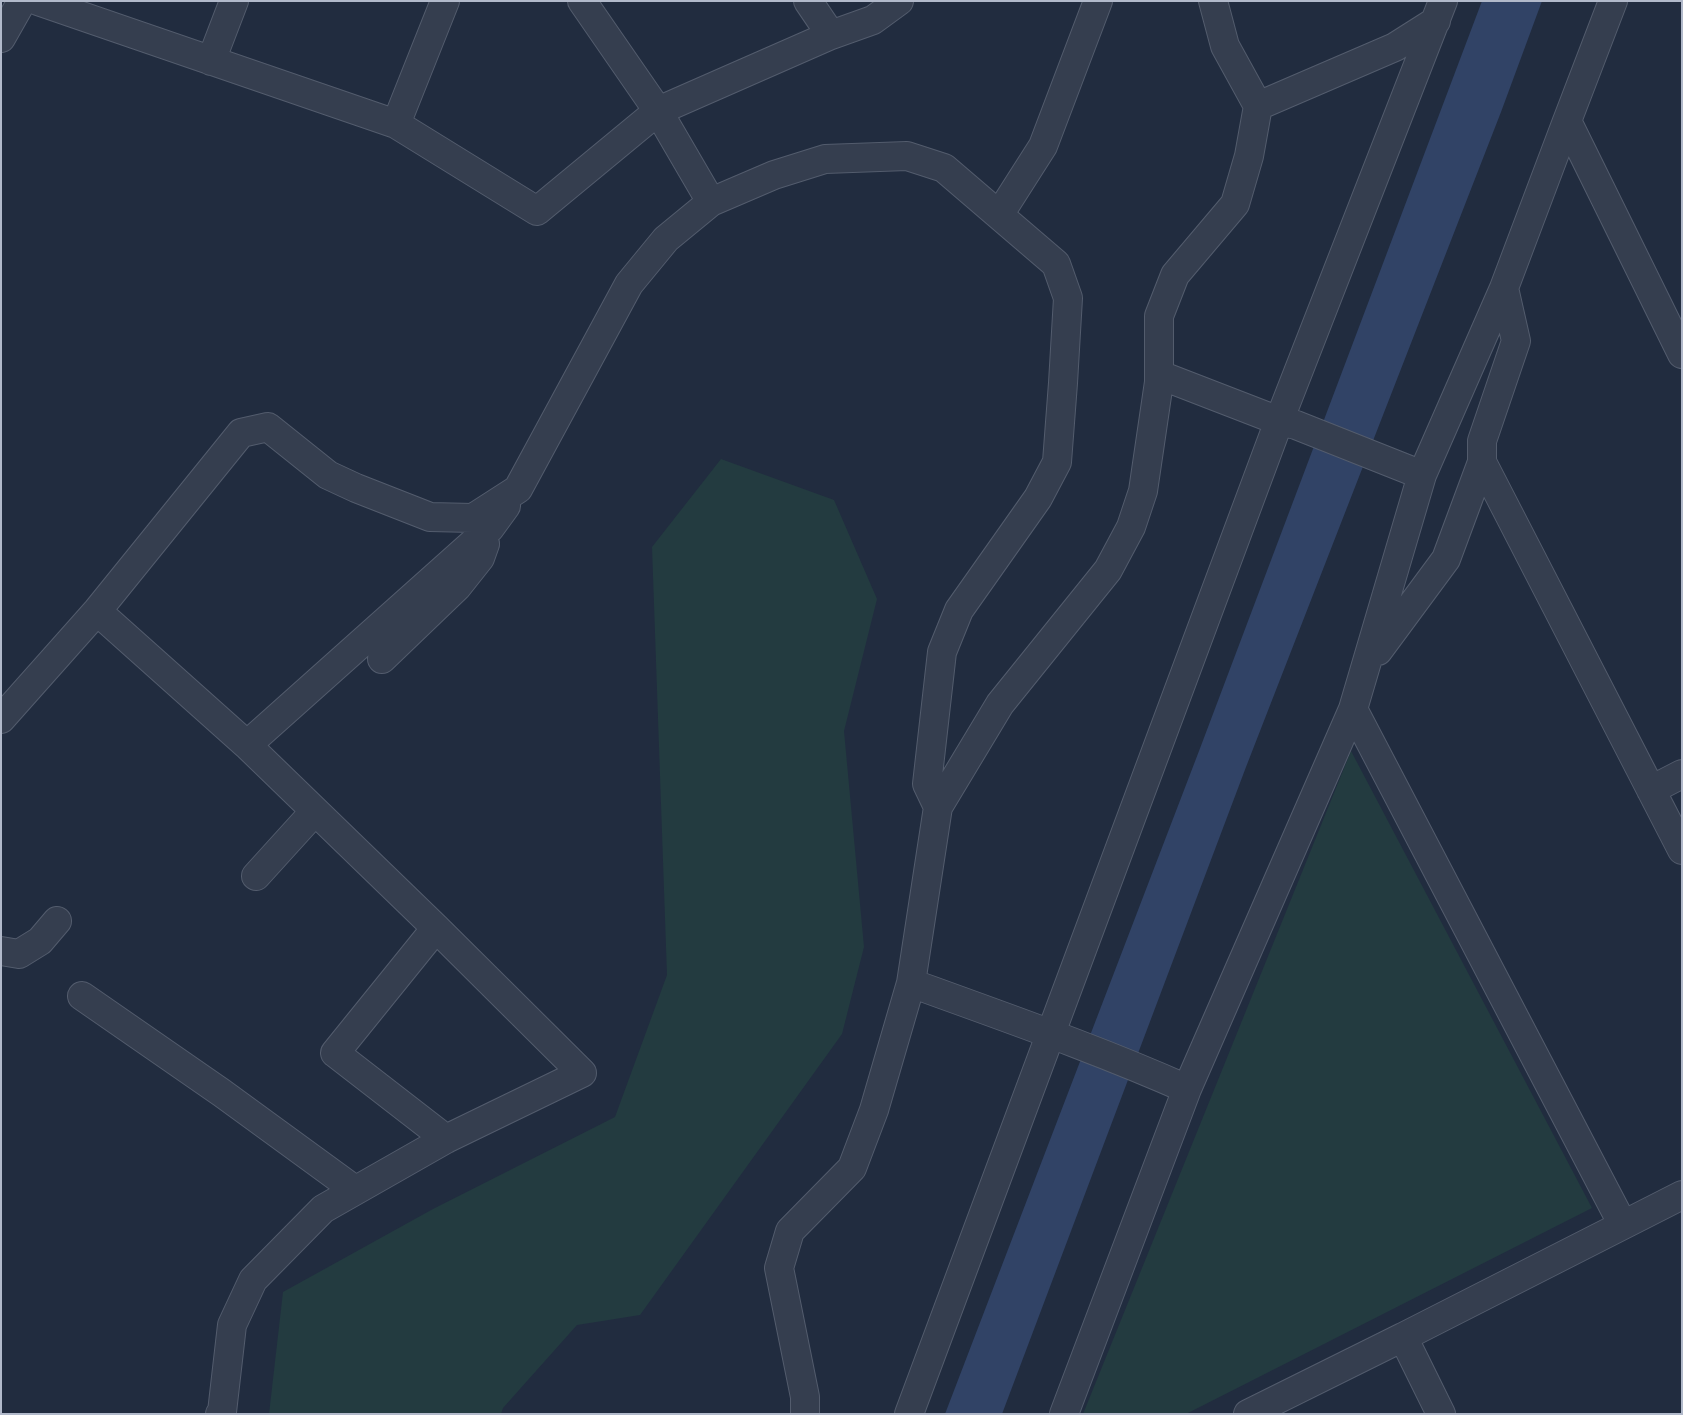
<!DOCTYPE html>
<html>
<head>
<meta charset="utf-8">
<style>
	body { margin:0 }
	#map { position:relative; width:1683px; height:1415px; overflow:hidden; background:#212c3f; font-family:"Alegreya Sans",sans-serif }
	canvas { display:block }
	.frame { position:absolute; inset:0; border:2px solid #b1b9ca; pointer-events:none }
</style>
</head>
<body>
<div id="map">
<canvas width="1683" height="1415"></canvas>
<div class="frame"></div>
</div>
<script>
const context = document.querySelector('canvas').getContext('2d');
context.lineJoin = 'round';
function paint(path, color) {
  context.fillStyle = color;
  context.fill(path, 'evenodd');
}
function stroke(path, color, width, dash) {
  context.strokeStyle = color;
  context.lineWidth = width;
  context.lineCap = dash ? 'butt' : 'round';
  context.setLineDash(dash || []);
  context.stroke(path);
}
paint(new Path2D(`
	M721,459L834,500L877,599L844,731L864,947L842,1034L640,1315L577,1325L503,1408L501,1414H269L283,1292L433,1209L615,1117L667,975L652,547Z
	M1351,751L1592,1208L1186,1414H1083Z`), '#233b40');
paint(new Path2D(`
	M1482,1H1542L1501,112L1246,767L1002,1414H945L1199,751Z`), '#314366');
const minor = new Path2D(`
	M38,1L396,124L537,211L658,111L831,35L808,1
	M582,1L658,111L711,202
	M1613,1L1567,121L1682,354
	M831,35L873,20L899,1
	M1,38L22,1
	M211,61L234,1
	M1258,106L1395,47L1436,21
	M396,124L445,1
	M999,215L1043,146L1098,1
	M1160,375L1279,421L1296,425L1422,475
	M1482,462L1682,850
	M97,611L247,745L436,928L582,1073L446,1139L323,1209L253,1280L232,1325L222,1412L220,1414
	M1378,651L1446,559L1482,462V441L1516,341L1504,288
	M382,659L457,587L480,558L485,544
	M1353,709L1623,1225
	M1,719L97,611L241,433L268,427L328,475L356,488L430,517L473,518L518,489L629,284L666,239L711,202L774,175L825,159L907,156L944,168L1056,264L1068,298L1063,383L1057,462L1038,498L959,610L942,652L927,784L938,807
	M247,745L490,528L506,506
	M1651,790L1682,774
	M256,876L315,811
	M436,928L335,1053L446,1139
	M1,951L19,954L40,941L57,921
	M911,983C1004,1017 1097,1049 1187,1089
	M82,996L222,1093L355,1190
	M1403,1337L1682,1195
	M805,1414V1397L779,1268L790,1231L852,1168L874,1110L911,983L938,807L1000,704L1108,570L1131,527L1143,491L1159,382V316L1175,275L1235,204L1249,156L1258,106L1225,46L1213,1
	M909,1414L1279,421L1443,1
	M1064,1414L1187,1089L1353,709L1422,475L1504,288L1567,121
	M1248,1414L1403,1337L1441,1414`);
stroke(minor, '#535c6d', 30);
stroke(minor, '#353e4f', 28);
</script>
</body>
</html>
